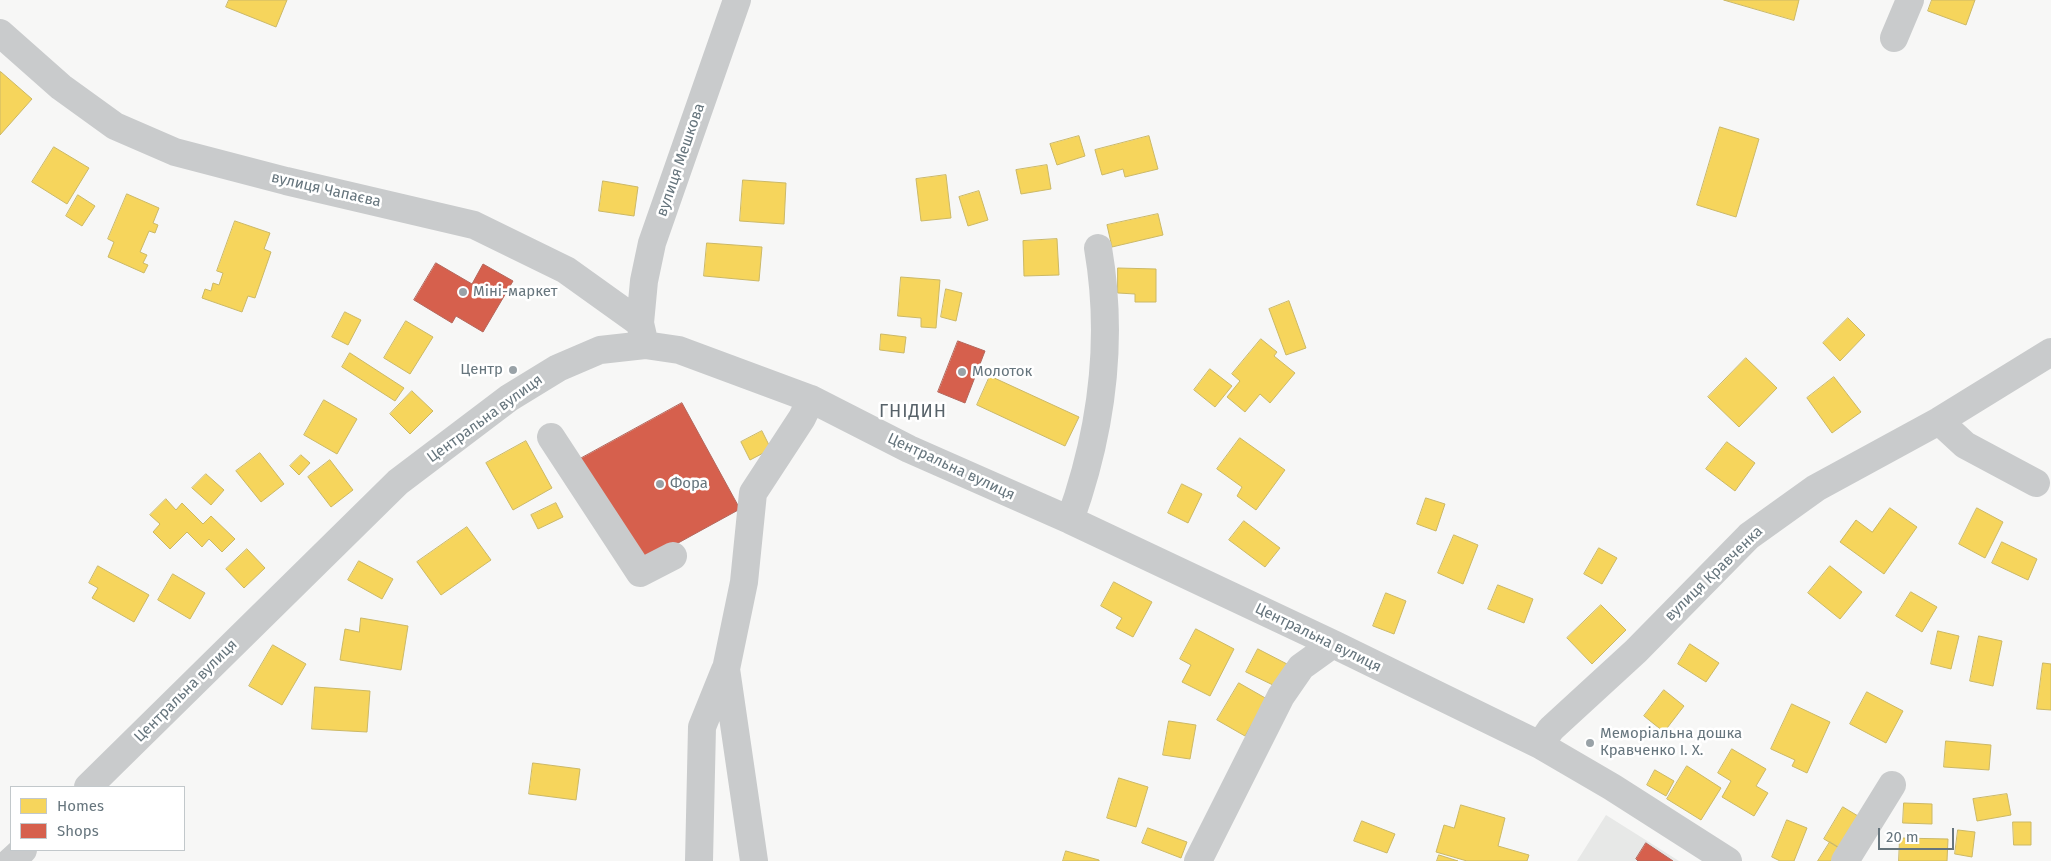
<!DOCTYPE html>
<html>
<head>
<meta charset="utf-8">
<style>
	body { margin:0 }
	#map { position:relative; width:2051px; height:861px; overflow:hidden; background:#f7f7f6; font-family:"Fira Sans",sans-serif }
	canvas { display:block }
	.legend { position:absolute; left:10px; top:786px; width:175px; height:65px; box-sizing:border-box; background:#fff; border:1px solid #c2c8cb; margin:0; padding:6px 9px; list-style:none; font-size:15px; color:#66757d }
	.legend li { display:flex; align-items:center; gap:10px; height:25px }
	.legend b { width:25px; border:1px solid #c2c8cb }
	.scale { position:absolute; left:1878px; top:828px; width:76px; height:22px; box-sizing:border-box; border:2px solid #66757d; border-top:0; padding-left:6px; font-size:15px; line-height:18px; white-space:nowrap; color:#66757d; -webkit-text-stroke:4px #fff; paint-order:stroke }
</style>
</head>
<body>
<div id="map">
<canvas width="2051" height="861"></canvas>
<ul class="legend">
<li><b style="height:14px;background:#f6d55c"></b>Homes</li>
<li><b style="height:14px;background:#d6604d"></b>Shops</li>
</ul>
<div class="scale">20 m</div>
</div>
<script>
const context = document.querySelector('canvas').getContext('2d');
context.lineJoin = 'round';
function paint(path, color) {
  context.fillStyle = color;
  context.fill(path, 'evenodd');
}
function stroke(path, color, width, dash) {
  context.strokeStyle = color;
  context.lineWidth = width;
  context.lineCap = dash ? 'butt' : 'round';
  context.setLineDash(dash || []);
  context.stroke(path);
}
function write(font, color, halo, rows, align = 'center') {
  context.font = font + ' "Fira Sans",sans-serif';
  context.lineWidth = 5;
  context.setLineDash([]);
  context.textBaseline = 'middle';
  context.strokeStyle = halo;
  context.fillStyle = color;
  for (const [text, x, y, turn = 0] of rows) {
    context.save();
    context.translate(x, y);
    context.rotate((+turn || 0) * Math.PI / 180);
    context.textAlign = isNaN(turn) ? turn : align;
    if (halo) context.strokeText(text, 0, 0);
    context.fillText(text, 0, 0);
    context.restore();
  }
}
paint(new Path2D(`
	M1606,815L1679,861H1577Z`), '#e7e8e7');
const homes = new Path2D(`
	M229,0H287L276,27L226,7Z
	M1724,0H1799L1794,20Z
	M1932,0H1975L1966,25L1928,11Z
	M1,72L32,99L0,135V72Z
	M1720,127L1759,139L1736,217L1697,205Z
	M1079,136L1085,156L1057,165L1050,144Z
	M1149,136L1158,169L1125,177L1123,169L1102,175L1095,150Z
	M54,147L89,168L67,204L32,182Z
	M1047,165L1051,189L1021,194L1016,170Z
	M946,175L951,218L921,221L916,179Z
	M743,180L786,183L784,224L740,221Z
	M603,181L638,187L634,216L599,211Z
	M979,191L988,220L968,226L959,197Z
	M127,194L159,208L153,223L158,225L155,233L149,231L140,252L147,255L143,263L148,265L144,273L108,257L114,242L108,239Z
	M78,195L95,206L82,226L66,216Z
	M1158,214L1163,235L1112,247L1107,225Z
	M235,221L270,233L264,249L271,252L255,298L248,296L242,312L202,298L205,289L211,291L213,283L219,285L223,273L217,271Z
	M1057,239L1059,275L1024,276L1023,241Z
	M707,243L762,247L759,281L704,276Z
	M1118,268L1156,269V302H1135V294L1118,293Z
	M901,277L940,280L936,328L921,327V318L898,316Z
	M946,289L962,293L956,321L941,317Z
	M1289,301L1306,348L1286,355L1269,309Z
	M345,312L361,320L348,345L332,337Z
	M1848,318L1865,335L1840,361L1823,343Z
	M406,321L433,337L410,374L384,358Z
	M881,334L906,337L904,353L880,350Z
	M1261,339L1277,352L1274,356L1295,373L1270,403L1260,394L1245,412L1227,397L1240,381L1232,374Z
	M350,353L404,388L395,401L342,367Z
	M1746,358L1777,388L1739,427L1708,397Z
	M1210,369L1232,386L1215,407L1194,390Z
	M990,376L1079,417L1065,446L977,405Z
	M1834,377L1861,412L1832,433L1807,398Z
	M412,391L433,411L410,434L390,414Z
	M324,400L357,419L337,454L304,435Z
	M762,431L771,449L750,460L741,442Z
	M1240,438L1285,470L1256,510L1237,496L1242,487L1217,469Z
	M526,441L552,488L513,510L486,463Z
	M1727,442L1755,463L1735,491L1706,469Z
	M260,453L284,484L261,502L236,471Z
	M301,455L310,463L299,475L290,466Z
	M330,460L353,490L331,507L308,477Z
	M206,474L224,490L211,505L192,488Z
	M1182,484L1202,494L1188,523L1168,513Z
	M1426,498L1445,504L1436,531L1417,524Z
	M166,499L176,510L182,503L203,524L211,516L235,539L222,552L209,539L202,547L187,532L170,549L153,532L160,524L150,515Z
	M556,503L563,517L538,529L531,515Z
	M1890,508L1917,527L1884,574L1840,542L1856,520L1872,532Z
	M1977,508L2003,522L1985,558L1959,544Z
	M1244,521L1280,548L1265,567L1229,540Z
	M467,527L491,560L441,595L417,562Z
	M1454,535L1478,545L1463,584L1438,573Z
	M2002,542L2037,559L2028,580L1992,563Z
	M1599,548L1617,558L1602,584L1584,574Z
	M247,549L265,568L244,588L226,569Z
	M359,561L393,579L382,599L348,580Z
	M98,566L149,595L134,622L92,598L98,588L89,583Z
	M1830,566L1862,592L1840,619L1808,593Z
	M173,574L205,593L190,619L158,600Z
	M1114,582L1152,602L1133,637L1116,628L1122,618L1101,606Z
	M1498,585L1533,599L1524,623L1488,609Z
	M1911,592L1937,607L1922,632L1896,616Z
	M1386,593L1406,601L1394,634L1373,626Z
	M1601,605L1626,630L1592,664L1567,638Z
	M361,618L408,626L401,670L340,660L345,629L359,632Z
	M1196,629L1234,649L1210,696L1182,682L1191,665L1180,659Z
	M1938,631L1959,636L1951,669L1931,664Z
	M1979,636L2002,641L1993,686L1970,681Z
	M1690,644L1719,663L1706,682L1678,664Z
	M273,645L306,664L282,705L249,686Z
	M1258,649L1287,664L1275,686L1246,672Z
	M2043,663L2051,664V710L2037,709Z
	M1239,683L1267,699L1245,736L1217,720Z
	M315,687L370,691L367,732L312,729Z
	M1664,690L1684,706L1664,732L1644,716Z
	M1867,692L1903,711L1886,743L1850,724Z
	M1792,704L1830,722L1807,773L1792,766L1795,760L1771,749Z
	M1169,721L1196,725L1190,759L1163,755Z
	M1946,741L1991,745L1989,770L1944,767Z
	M1732,749L1766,769L1756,786L1768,793L1754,816L1722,797L1731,781L1718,773Z
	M533,763L580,769L576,800L529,794Z
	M1687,766L1721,788L1701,820L1667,799Z
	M1655,770L1674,781L1666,796L1647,785Z
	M1119,778L1148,787L1136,827L1107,818Z
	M2007,794L2011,815L1977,821L1973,799Z
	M1904,803L1932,804V824L1903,823Z
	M1461,805L1505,818L1498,846L1529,855L1527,861H1467L1436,852L1444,825L1454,828Z
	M1843,807L1863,819L1844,851L1824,839Z
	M1787,820L1807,828L1794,861H1780L1772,857Z
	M1362,821L1395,834L1387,853L1354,841Z
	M2013,822H2031V845H2014Z
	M1148,828L1187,842L1181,858L1142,843Z
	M1958,830L1975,832L1972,857L1955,854Z
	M1900,838L1948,839L1947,861H1899Z
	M1830,842L1848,853L1843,861H1818Z
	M1066,851L1099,860V861H1063Z
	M1439,855L1458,861H1437Z`);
paint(homes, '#f6d55c');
stroke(homes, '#cbb866', 1);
const shops = new Path2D(`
	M436,263L472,284L483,264L513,281L483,332L456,316L452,323L414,300Z
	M958,341L985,351L965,403L938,392Z
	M682,403L740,509L638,565L580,459Z
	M1646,843L1673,861H1638L1636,859Z`);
paint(shops, '#d6604d');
stroke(shops, '#b4665b', 1);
stroke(new Path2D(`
	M0,33L61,87L115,126L175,152L286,181L474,225L566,270L640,323L645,345
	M1894,38L1910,0
	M640,323L644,281L652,243L737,0
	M1939,421L1965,445L2036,483
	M551,437L640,573L673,556
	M1070,520C1102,431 1114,341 1098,248
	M1540,745L1551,729L1636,651L1749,536L1816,488L1939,421L2051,352
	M88,787L398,482L509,398L558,368L600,350L645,345L679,350L811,399L909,449L1070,520L1333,644L1540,745L1612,787L1728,861
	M11,861L23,850
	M699,861L702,727L725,670
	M754,861L726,669L744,582L753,493L802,418L811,399
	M1198,861L1281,696L1301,667L1333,644
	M1845,861L1892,785`), '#c9cbcc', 28);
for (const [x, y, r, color] of [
	[463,292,5,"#99a2a7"],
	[513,370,5,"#99a2a7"],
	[962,372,5,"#99a2a7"],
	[660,484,5,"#99a2a7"],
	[1590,743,5,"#99a2a7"]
]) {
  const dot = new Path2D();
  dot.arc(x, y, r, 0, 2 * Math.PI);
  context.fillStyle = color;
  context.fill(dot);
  stroke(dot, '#fff', 2);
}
write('15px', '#66757d', '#fff', [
	["вулиця Мешкова",681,160,-71],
	["вулиця Чапаєва",326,190,13],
	["Центральна вулиця",485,419,-36],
	["Центральна вулиця",951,467,25],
	["вулиця Кравченка",1714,574,-44],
	["Центральна вулиця",1318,638,26],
	["Центральна вулиця",186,691,-45]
]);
write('15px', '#66757d', '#fff', [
	["Міні-маркет",473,292],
	["Центр",503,370,"right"],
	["Молоток",972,372],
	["Фора",670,484],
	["Меморіальна дошка",1600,734],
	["Кравченко І. Х.",1600,751]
], 'left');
context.letterSpacing = '1px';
write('18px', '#576269', '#fff', [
	["ГНІДИН",913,412]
]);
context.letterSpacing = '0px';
</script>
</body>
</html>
